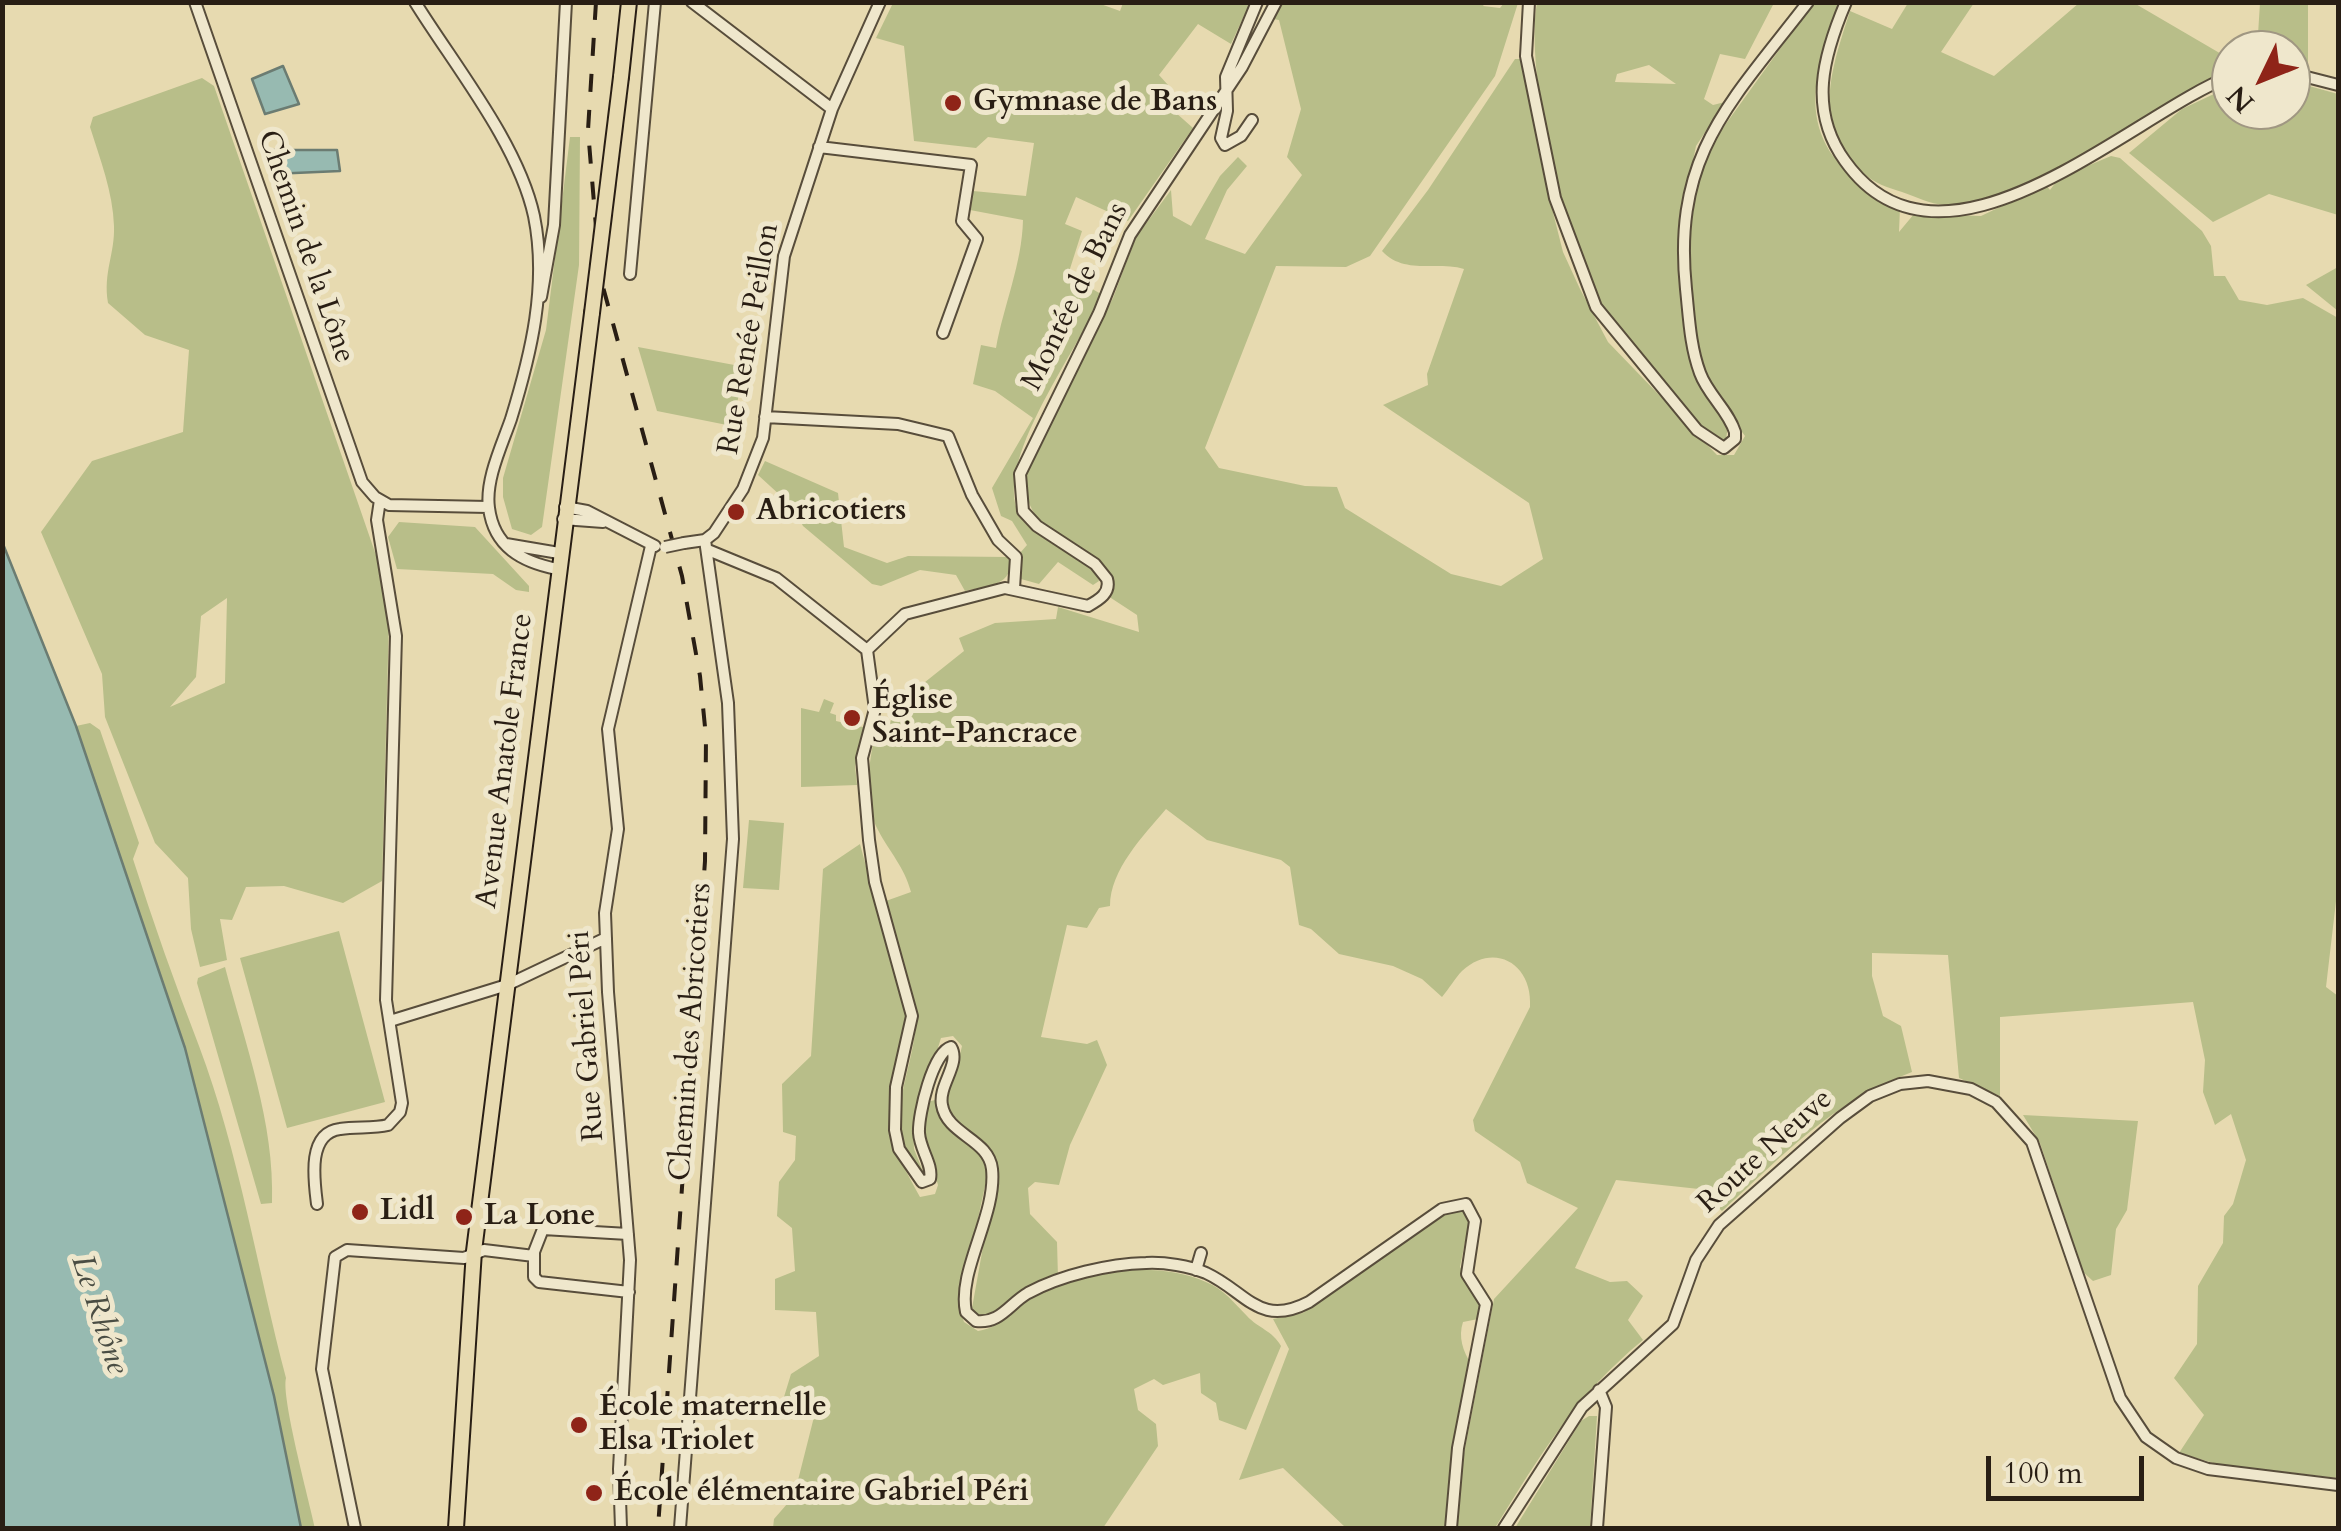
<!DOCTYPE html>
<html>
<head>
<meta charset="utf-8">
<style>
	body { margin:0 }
	#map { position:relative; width:2341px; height:1531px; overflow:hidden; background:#e7dab0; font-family:Cardo,serif }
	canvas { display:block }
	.frame { position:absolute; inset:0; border:5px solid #291e14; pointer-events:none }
	.north { position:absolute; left:2211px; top:30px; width:100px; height:100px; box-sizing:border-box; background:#efe7cc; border:2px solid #a09782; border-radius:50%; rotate:227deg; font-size:28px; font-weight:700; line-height:40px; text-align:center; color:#291e14 }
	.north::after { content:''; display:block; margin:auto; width:35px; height:45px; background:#8f2418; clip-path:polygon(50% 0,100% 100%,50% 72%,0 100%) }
	.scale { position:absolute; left:1986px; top:1456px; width:158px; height:45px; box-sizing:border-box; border:5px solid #291e14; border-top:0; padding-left:12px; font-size:30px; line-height:35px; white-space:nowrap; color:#291e14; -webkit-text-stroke:8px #efe7cc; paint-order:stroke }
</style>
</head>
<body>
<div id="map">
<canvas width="2341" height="1531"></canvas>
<div class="frame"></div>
<div class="north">N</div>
<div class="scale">100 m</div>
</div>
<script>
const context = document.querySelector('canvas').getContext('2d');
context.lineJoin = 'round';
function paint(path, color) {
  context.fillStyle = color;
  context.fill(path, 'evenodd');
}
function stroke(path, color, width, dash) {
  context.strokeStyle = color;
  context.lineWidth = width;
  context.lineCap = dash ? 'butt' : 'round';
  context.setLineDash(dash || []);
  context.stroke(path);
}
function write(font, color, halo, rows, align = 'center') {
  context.font = font + ' Cardo,serif';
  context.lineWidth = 10;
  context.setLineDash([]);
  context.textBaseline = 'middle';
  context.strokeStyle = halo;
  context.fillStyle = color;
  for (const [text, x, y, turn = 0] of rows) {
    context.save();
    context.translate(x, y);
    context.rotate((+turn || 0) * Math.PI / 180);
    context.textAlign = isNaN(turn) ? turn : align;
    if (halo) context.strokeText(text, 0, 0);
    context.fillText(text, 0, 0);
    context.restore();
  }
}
paint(new Path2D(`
	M1095,2L1120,11L1123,3H1250L1231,44L1198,24L1159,75L1168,85L1166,104L1193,128L1128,221L1076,197L1065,224L1082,231L1068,275L1101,294C1082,348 978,477 1027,525C1046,544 1093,553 1099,581L1093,585L1058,562L1039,584L1021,579L1020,553L1027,545L1012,521L1001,516L992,488L1033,418L995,391L973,384L981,345L996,348C1004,304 1022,264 1023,220L970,210L973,191L1026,196L1034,143L988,137L976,148L914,141L904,46L876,38L893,3Z
	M1486,2L1483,6L1500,8L1504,3H1518L1495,76L1370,256L1346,267L1276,266L1205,448L1219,468L1305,486L1337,487L1345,508L1451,574L1501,586L1543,559L1529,503L1383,405L1428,385L1427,374L1464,269C1437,261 1404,275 1382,251L1428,190L1515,59H1521L1544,177L1563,252L1580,289L1608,342L1717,455H1734L1745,436L1712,391L1694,337L1689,252L1694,197L1707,150L1813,3H1841C1801,96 1799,157 1900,208L1899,232L1914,214L1981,216L2046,185L2050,190L2059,178L2111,156L2120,158L2202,231L2211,246L2214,276H2225L2239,300L2267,305L2303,298L2338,318V884L2326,987L2338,996V1478L2217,1464L2179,1453L2204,1415L2174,1378L2197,1344L2198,1286L2223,1243L2224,1216L2233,1204L2246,1160L2231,1114L2215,1125L2203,1092L2205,1060L2193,1002L2000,1017V1096L1959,1078L1948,955L1872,953V976L1883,1016L1901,1026L1912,1072C1830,1103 1786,1153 1722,1211L1699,1189L1616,1180L1575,1268L1610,1282L1627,1281L1643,1296L1628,1320L1643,1340C1576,1395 1540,1455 1495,1528H1456L1461,1469L1494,1299L1578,1208L1527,1183L1520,1162L1475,1131L1473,1120L1530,1007C1533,965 1495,941 1462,971C1455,978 1449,989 1442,997L1422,979L1393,966L1339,954L1311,929L1299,925L1290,867L1281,860L1207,840L1166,809C1143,836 1110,870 1110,906L1099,908L1087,928L1067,925L1041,1037L1087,1044L1097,1040L1107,1065L1070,1145L1059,1185L1035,1182L1028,1188L1030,1214L1057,1242L1058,1278L989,1317H980L972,1308L997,1169C989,1142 946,1130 945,1100C945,1082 959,1064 962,1046L953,1036L941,1038L913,1128L914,1149L924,1174C869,1141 922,1058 915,1013C909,976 893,938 883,902L911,892C904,866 890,853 878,830C864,804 868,763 875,736L887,734L895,706L964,651L959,638L995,623L1056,619L1058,607L1139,632L1137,615L1111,598L1112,581C1071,548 1018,525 1025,467L1113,298L1136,237L1171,190L1173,216L1191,226L1220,176L1238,157L1247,166L1227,190L1205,239L1245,254L1302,175L1287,157L1301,109L1279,20L1273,19L1281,3Z
	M1537,3H1774L1745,59L1720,54L1704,99L1713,105L1725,102L1696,146L1679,231V255L1692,371L1728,426L1726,439L1719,441L1700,426C1669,391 1630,355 1604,315C1566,256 1524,71 1537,3ZM1649,65L1676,84L1615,82L1617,74Z
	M1908,3H1974L1941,52L1994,76L2079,3H2134L2223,55L2231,61V68C2157,100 2024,209 1945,205C1929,204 1917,197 1902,192C1887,187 1875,184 1862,172C1810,125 1832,68 1850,11L1892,29Z
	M2260,3H2308V68L2291,66V50H2257Z
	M202,78L214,86L378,561L389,620L382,881L343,903L284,886L246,887L232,920L220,919L227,960L200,967L191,929L188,878L155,843L105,717L102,674L41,532L92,461L183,432L189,350L145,335L108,303C103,272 115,254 114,226C113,192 100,159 90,127L93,117ZM227,598L225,683L170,707L196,677L201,616Z
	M2291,81L2338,94V215L2269,194L2213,222L2129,153L2182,109L2231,86V110H2291Z
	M570,137H580L579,265L542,527L531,535L512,529L503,497V478L546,330Z
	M2338,267V311L2306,285Z
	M638,347L745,367L732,426L657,411Z
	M765,461L838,493L844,547L887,563L908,556L1009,557C1016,586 986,586 965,591L956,575L920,570L881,586L872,584L803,526L793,507L758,475Z
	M399,522L475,527L529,586V592L516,590L493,574L397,569L388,537Z
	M824,699L834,703L830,713L836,715V721L867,728L855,766L857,785L801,787V708L819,712Z
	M90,723L100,730L139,843L133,859C153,922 175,984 199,1046C239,1152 257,1268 286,1378C281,1397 309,1500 315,1528H301L274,1396L185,1048L76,726Z
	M749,820L784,823L779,890L743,888Z
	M860,844L905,1011C908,1039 897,1064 891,1090C883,1132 901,1162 920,1197L935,1194L938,1185L923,1135L927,1102L935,1100C947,1137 981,1142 988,1172L959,1307L964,1322L978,1331C1005,1327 1012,1306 1034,1295C1082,1271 1156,1259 1206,1282C1224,1289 1234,1303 1247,1316C1258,1328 1273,1331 1281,1346L1246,1430L1219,1420L1216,1403L1201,1393L1200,1373L1163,1385L1154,1379L1134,1389L1138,1410L1156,1424L1158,1446L1103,1528H773L774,1519L794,1496L815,1413L780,1410L791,1374L819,1356L816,1312L775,1310V1279L795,1271L792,1228L777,1216L779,1182L795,1160L796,1136L783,1132L782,1084L811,1056L823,869Z
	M339,931L385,1102L287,1128L240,958Z
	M225,967C245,1044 275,1123 272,1203L261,1204L197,983L198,978Z
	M2023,1115L2138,1121L2127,1210L2116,1229L2111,1275L2093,1281L2083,1272L2040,1143Z
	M1463,1210L1469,1222L1460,1267L1483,1303V1318L1463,1322C1458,1337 1463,1351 1471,1364L1450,1469L1446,1528H1346L1283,1468L1239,1480L1289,1349L1273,1319L1303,1313L1449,1212Z
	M1589,1416H1597L1590,1528H1515L1581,1421Z`), '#b8be89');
const water = new Path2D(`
	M283,66L299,104L265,114L252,79Z
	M270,150H337L340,171L272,174L268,170Z
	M3,544L76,726L185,1048L274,1396L301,1528H4L3,1524Z`);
paint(water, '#97bab1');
stroke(water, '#6b7c72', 2.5);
const minor = new Path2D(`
	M195,2L362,482L375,497L389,505L488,507
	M415,2C454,65 518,143 534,216C548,285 531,354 511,419C502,445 485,480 489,508C494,547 522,562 557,569
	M692,2L832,109
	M1529,2L1526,56L1555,198L1596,307L1697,430L1724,448L1735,439V432C1728,410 1708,395 1700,373C1690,346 1689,317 1686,289C1672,154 1731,102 1808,2
	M1846,2C1823,56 1808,110 1845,161C1943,299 2132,114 2231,76
	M2291,73L2338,85
	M1252,120L1241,136L1225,145L1221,138L1227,111L1226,77L1257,2
	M819,147L971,165L962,221L977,239L943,333
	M630,274L655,2
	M541,297L554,225L566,2
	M765,417L898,424L948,436L972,495L998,540L1016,557L1014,588
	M565,507L587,511L655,546
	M563,519L603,522
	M684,543L705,540L714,533L743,489L763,438L784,256L832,109L880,2
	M506,544L559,553
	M708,550L776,578L867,650L905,614L1005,588L1088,606C1099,600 1111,593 1107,579L1095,564L1037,526L1023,511L1020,474L1099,313L1130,235L1242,67L1276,2
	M867,650L875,709L862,758L869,840L875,882L912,1016L896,1087L895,1130L899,1149L922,1182L930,1179C933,1164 920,1150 919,1133C918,1114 933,1052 951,1047C961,1064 938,1085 942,1105C947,1135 989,1139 992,1169C997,1215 957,1271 966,1312L976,1321C1000,1324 1009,1304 1028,1293C1061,1275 1109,1264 1146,1263C1165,1262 1189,1266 1206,1273C1247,1292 1259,1328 1309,1302L1442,1209L1466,1204L1475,1221L1467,1274L1486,1304L1458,1448L1451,1528
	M390,1021L507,985L606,938
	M317,1204C314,1180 307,1133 340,1129C356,1126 372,1129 388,1125L400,1112L402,1103L386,1000L396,636L377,520L380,500
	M628,1234L543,1229L534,1252V1277L539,1282L629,1292
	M1196,1270L1201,1253
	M355,1528L322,1369L335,1257L347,1250L464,1258L484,1250L534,1256
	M621,1528L619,1469L630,1260L608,992L605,913L618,829L608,729L651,546
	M680,1528L733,839L728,703L705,540
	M1504,1528L1582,1407L1673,1324L1696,1260L1719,1225L1840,1118L1870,1096L1900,1084L1928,1081L1971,1089L1996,1102L2032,1142L2120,1398L2146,1437L2176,1458L2208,1469L2338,1485
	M1597,1528L1606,1407L1599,1390`);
const major = new Path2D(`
	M621,77L629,2
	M456,1528L474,1251L592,313`);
stroke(minor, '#584d3b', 14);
stroke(major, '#291e14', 18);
stroke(minor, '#efe7cc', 10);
stroke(major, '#e7dab0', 14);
stroke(new Path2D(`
	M596,2L588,130L600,276L682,576L700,676L706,737L705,861L658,1528`), '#291e14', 4, [18, 18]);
const minorBridge = new Path2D(`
	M665,547L684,543`);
const majorBridge = new Path2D(`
	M592,313L621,77`);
stroke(minorBridge, '#584d3b', 14, []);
stroke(majorBridge, '#291e14', 18, []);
stroke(minorBridge, '#efe7cc', 10);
stroke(majorBridge, '#e7dab0', 14);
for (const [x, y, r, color] of [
	[953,103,10,"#8f2418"],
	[736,512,10,"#8f2418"],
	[852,718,10,"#8f2418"],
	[360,1212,10,"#8f2418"],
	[464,1217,10,"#8f2418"],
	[579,1425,10,"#8f2418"],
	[594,1493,10,"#8f2418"]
]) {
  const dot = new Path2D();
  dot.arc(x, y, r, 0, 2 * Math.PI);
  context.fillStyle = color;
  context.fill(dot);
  stroke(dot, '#efe7cc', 4);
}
write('bold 30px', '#291e14', '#efe7cc', [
	["Gymnase de Bans",973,103],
	["Abricotiers",756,512],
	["Église",872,701],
	["Saint-Pancrace",872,735],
	["Lidl",380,1212],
	["La Lone",484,1217],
	["École maternelle",599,1408],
	["Elsa Triolet",599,1442],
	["École élémentaire Gabriel Péri",614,1493]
], 'left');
write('30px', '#291e14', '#efe7cc', [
	["Chemin de la Lône",305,247,71],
	["Montée de Bans",1076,297,-64],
	["Rue Renée Peillon",750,339,-80],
	["Avenue Anatole France",506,761,-83],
	["Chemin des Abricotiers",692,1032,-86],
	["Rue Gabriel Péri",588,1036,-94],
	["Route Neuve",1766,1152,-42]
]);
write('italic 32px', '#4a4d43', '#efe7cc', [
	["Le Rhône",98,1315,72]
]);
</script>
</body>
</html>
